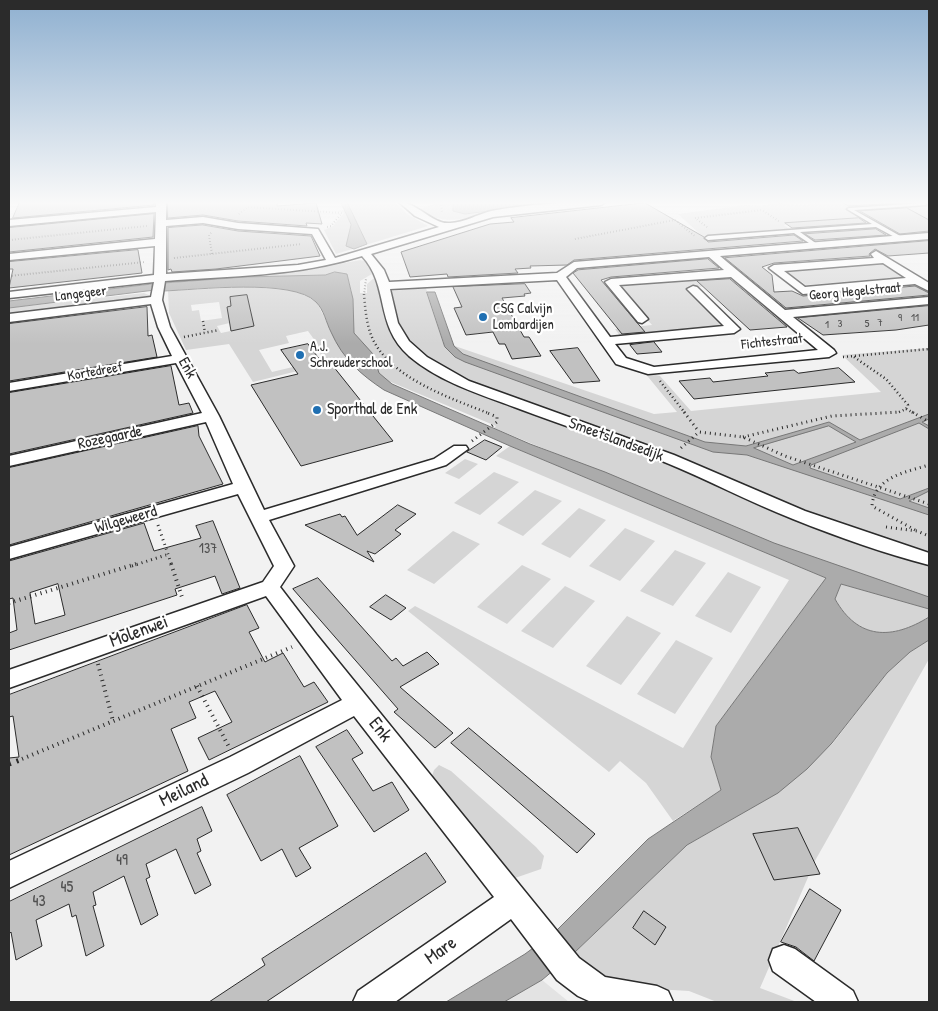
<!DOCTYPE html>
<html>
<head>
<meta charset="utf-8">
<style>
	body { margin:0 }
	#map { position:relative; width:938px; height:1011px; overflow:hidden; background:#f2f2f2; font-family:"Patrick Hand",sans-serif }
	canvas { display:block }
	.frame { position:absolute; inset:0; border:10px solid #2b2b2b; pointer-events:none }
</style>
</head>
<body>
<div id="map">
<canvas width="938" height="1011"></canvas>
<div class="frame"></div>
</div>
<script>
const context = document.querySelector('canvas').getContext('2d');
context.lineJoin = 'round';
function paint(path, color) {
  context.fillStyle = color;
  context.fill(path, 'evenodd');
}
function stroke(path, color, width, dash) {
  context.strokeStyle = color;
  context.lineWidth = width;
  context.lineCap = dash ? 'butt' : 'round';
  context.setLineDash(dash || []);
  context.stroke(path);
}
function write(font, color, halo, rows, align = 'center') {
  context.font = font + ' "Patrick Hand",sans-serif';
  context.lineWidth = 4.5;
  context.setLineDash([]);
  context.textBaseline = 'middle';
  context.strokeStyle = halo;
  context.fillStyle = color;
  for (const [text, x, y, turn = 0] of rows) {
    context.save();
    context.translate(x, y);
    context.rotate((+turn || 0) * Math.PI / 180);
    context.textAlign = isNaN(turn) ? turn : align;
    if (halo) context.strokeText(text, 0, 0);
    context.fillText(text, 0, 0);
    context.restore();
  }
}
paint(new Path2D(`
	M542,980L569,1002H504Z`), '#e3e3e3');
paint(new Path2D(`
	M347,202H395L407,214L428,226L336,254L324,230L333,226L344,213L338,211L344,210L351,225L367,244Z
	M440,202H453L465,214L505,207L582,202C557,205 533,206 509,209C472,214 452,230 417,210Z
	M831,202H867L846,204L851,207L845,208L846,209L864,219L784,225L789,229L702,236L678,214L745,205L759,206L777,203L799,205Z
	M921,202H929V223L884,226L858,212L927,206Z
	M871,227L879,228L892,235L812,241L802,234L804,232Z
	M360,260L368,262L372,274L360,281V293H367V284L374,278L379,292L426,288L443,342L654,414L677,412L644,372L660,376L691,411L881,392L842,355L929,348V598L854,577L494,428L496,426L374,375L351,346L350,294L352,293L347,274L335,272L326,275L245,277L164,283L168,280L319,268Z
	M882,262L905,277L806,285L785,270Z
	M718,277L725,284L689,288L728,326L620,336L615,329L652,325L617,285Z
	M246,287L294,290L316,301L346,359L253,382L229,344L186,350L169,313L168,291ZM247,296L254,326L221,333L217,326L234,322L228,309L231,306L230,298ZM219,302L222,318L201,321L199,310L192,311L191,305ZM308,331L318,345L322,360L272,372L259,350L289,343L286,336Z
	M144,293L151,296L9,315V308Z
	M510,446L826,578L716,726L711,757L721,790L673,821L646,783L620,761L609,772L408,611L415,606L683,748L789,580L496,456Z
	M465,459L478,464L459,479L445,473Z
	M494,472L519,482L480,515L454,503Z
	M535,490L562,501L523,536L497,523Z
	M579,508L606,520L570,558L541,544Z
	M625,528L655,541L620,581L589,566Z
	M453,531L480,544L434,584L407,570Z
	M675,550L706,563L673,606L640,591Z
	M522,565L551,579L507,624L477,607Z
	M728,572L761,587L731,633L695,616Z
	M841,584L929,609V617C892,640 858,640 835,599Z
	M565,586L595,601L553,648L521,631Z
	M627,616L661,633L621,685L586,666Z
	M676,640L713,658L675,714L637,694Z
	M929,640V659L816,859L760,988L797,1002H717L689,991L620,987L594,976L574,953L687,845L728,822L833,743L887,673L910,652Z
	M439,765L451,771L536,847L544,856L541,869L515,878L432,776L434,770Z`), '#d5d5d5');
const water = new Path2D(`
	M341,202H347L367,244L354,249L346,246L351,225Z
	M557,202L465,214L453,211V202Z
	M335,272L347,274L353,299L354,333L373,354L379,373L392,384L530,444L605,472L774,543L929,597V609L841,584L835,599C858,640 892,640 929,617V640L910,652L887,673L832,743L807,769L778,793L687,845L574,953L542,980L504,1002H446L525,954L556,931L648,839L721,790L711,757L716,726L826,578L510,446L384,390C360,374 343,359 331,332C326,322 324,310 316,302C293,278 196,290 163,291V289L9,308V301L152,284V287L164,286V283L245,277L325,275Z
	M427,292H435L454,346L463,354L705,442L746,446L829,422L860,440L929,414V419L922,422L929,426V429L919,423L811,465L810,468L900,499L929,488V491L909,501L929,508V515L747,455L713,452L465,362L455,357L445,347ZM829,426L856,442L793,465L754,448Z`);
paint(water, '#ababab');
stroke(water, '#787878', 1);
const building = new Path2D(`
	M20,202H154V205L13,218Z
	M168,202H277V206L316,203L322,224L306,223L307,226L238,221L203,215L168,218Z
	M842,202H895L897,203L849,206Z
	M645,203L704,237L708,242L794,235L803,241L574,260L567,265L530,266L531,268L515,269L518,273L448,277L447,274L410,277L401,252L490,224L514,222L511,218Z
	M907,208L929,220V231L900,234L860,211Z
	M154,214L153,237L9,252V228Z
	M859,218L866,223L792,228L785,223Z
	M203,225L238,231L311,236L320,256L216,269L172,272L171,269L168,270V228Z
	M876,229L886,235L815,240L805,234Z
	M929,241V253L888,256L875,249L869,254L870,256L774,263L762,267L772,275L774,292L792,291L803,296L915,286L929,293V295L786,308L725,258Z
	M138,250L142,273L9,288L13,269H9V262Z
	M708,259L719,268L611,277L601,280L645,332L622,334L573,273L578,270Z
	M730,279L787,327L750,330L697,281Z
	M525,284L531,293L524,294L525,296L502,298L524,337H529L541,356L512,359L505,344H499L493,332L466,335L454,308L462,307L453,287Z
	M247,295L254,326L231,331L227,307L231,306L230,297Z
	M929,306V325L896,330L823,335L798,318Z
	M147,307L148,336L152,335L157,357L9,381V324Z
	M654,342L662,352L637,354L630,345Z
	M308,344L326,368L333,366L393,441L301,466L251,385L298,374L281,350Z
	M578,348L600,381L573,383L550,351Z
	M171,366L179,405L189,403L193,413L9,454V393Z
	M839,368L855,382L694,399L679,381L710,378L713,382L768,376L765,373L794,370L798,373Z
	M198,426L199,436L223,484L9,545V468Z
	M485,440L502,447L486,460L467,452Z
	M398,505L416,514L395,530L401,534L375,554L367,551L374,562L305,525L340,514L342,517L345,516L357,535Z
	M213,521L240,588L222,594L215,576L175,589L177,595L9,650V633L17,630L13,598L9,599V561L144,523L154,551L201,538L196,526ZM58,584L65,615L35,624L30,593Z
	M318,578L392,661L396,658L403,666L427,652L439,664L400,687L453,733L435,748L394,712L398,709L293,589Z
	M386,595L406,608L391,620L370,607Z
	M247,605L259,628L249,632L265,662L283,653L304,687L314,682L328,702L209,760L198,738L232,722L215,691L189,702L196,718L171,729L188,771L9,855V758L19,757L13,716L9,717V695Z
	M469,728L595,834L577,853L451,743Z
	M347,730L363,753L352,759L373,791L392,782L409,810L374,832L316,747Z
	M300,756L338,826L299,848L311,868L296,877L282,849L261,861L227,795Z
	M202,807L212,831L197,839L201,851L197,853L211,885L195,894L176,849L146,864L150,877L146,879L158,915L141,925L124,876L93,892L96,905L93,906L104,946L86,956L76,915L72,917L69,904L36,920L42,946L16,960L11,932L9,934V902Z
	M798,828L820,874L774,880L753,834Z
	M426,853L446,882L266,1002H209L265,965L262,959Z
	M810,889L841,910L814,961L796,947L781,942Z
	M644,911L666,927L655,945L633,928Z`);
paint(building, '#c1c1c1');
stroke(building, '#2b2b2b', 1);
const lane = new Path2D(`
	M924,203L926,204V205L854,210L902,237L903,238L900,240L876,227L800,232L817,244V246L815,247L794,233L708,240L705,238L708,236L872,224L847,209L849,208Z`);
const street = new Path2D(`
	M156,202H166V220L203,217L238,223L318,229L335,258L439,227L415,216L399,202C417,202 433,225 450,223C464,223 478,214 491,211C528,204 568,202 605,202L601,205L493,217L371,254L384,270L389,282L557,273L574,262L929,233V239L720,256L785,310L929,297V304L793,317L834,350L836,353L829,357L648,374L616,364L557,280L390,289L398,323L409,341L427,357L469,381L674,455L805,511L929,553V565C883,553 838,537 793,519C749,502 707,479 662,461C614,442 565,426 517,408C479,394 440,382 409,356C374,325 390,286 362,256C298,276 231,276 165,281L162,300L170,327L219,416L264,510L434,459L454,446H466L468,449L446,465L269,520L294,566L280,587L316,634L579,958L605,977L657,986L668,991L673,1002H591L578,996L557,980L511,919L395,1002H353L358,991L494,897L354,716L248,773L9,888V861L230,757L342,700L266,596L9,688V670L263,582L274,566L238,494L9,559V547L233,484L206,422L9,466V456L202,413L176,363L9,391V383L172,356L158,327L151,304L9,322V314L151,297L154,282L9,298V292L154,275L155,246L9,260V254L155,239L156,212L9,226V220L156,207ZM203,223L238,229L312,234L326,260L298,265L166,274V226ZM709,257L724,270L611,279L605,282L638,322L642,323L648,319L619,285L731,277L818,350L654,367L626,358L615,344L734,333L740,329L697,287L693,286L687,289L724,326L610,337L566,277L577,268Z
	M876,251L929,283V291L915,284L803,294L769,268L774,265L874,258L871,254ZM883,263L906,278L805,287L784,271Z
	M784,945L795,949L853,991L858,1002H816L773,971L769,960L773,949Z`);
stroke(lane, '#2b2b2b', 3);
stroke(street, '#2b2b2b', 3);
stroke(new Path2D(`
	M441,202L442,212
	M239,214L248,207L342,213L331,226L327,227
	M707,227L695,218L762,210L780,222
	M211,233L209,235L212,254
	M575,239L675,220L696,237
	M9,240L147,226
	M174,258L302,244
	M9,276L145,262
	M364,295L366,279`), '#2b2b2b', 2, [0.5, 2.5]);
stroke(new Path2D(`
	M364,294C365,306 366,320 370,332C384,376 450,398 488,413
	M203,321L205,333
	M184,337L219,330
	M843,357L929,349
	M854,357L886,379L908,405L906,409L897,413
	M660,381L685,413
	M906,409L914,413`), '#2b2b2b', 2.5, [1, 3]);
stroke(new Path2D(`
	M684,412L699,432
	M912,412L929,422
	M743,437L832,416L900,412
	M472,441L497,422V417L485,412
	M681,448L699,432L743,437L785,456L929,504
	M158,525L172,566
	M886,527L917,531L929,536
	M915,530L872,506C874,477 906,472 929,465
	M132,566L166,555`), '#2b2b2b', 3, [1, 4]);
stroke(new Path2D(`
	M171,564L183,600
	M9,603L136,564
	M98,664L113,721
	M197,686L230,749
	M17,761L292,647`), '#2b2b2b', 4, [1, 4.5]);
stroke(new Path2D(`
	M9,764L20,760`), '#2b2b2b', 5, [2, 6]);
paint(lane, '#fff');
paint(street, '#fff');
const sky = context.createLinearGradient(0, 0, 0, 344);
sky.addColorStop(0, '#8fb0d0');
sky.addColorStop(0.59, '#f9f9f9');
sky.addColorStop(1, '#f9f9f900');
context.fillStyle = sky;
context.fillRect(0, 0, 938, 344);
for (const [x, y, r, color] of [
	[483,317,5,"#1f6fb2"],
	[300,355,5,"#1f6fb2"],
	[317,410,5,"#1f6fb2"]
]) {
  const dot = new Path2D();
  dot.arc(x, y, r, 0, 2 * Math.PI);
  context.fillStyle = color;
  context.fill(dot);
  stroke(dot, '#fff', 2);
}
write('11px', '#505050', null, [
	["9",900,318],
	["11",915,318],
	["7",880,323],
	["3",840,324],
	["5",867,324],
	["1",827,325]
]);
write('14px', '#2b2b2b', '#fff', [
	["Georg Hegelstraat",855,292,-5],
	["Langegeer",81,294,-7],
	["Fichtestraat",772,342,-6],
	["Kortedreef",95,372,-10]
]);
write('14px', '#2b2b2b', '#fff', [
	["CSG Calvijn",493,309],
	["Lombardijen",493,325],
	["A.J.",310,347],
	["Schreuderschool",310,363]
], 'left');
write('14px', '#505050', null, [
	["137",208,549]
]);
write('16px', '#2b2b2b', '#fff', [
	["Enk",187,368,61],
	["Rozegaarde",110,438,-12],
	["Smeetslandsedijk",616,440,20],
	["Wilgeweerd",126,520,-16]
]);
write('16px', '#2b2b2b', '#fff', [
	["Sporthal de Enk",327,410]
], 'left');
write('16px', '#505050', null, [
	["49",122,861],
	["45",67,888],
	["43",39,902]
]);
write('19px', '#2b2b2b', '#fff', [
	["Molenwei",139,632,-20],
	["Enk",380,730,52],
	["Meiland",184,791,-26],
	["Mare",441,951,-35]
]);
</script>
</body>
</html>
